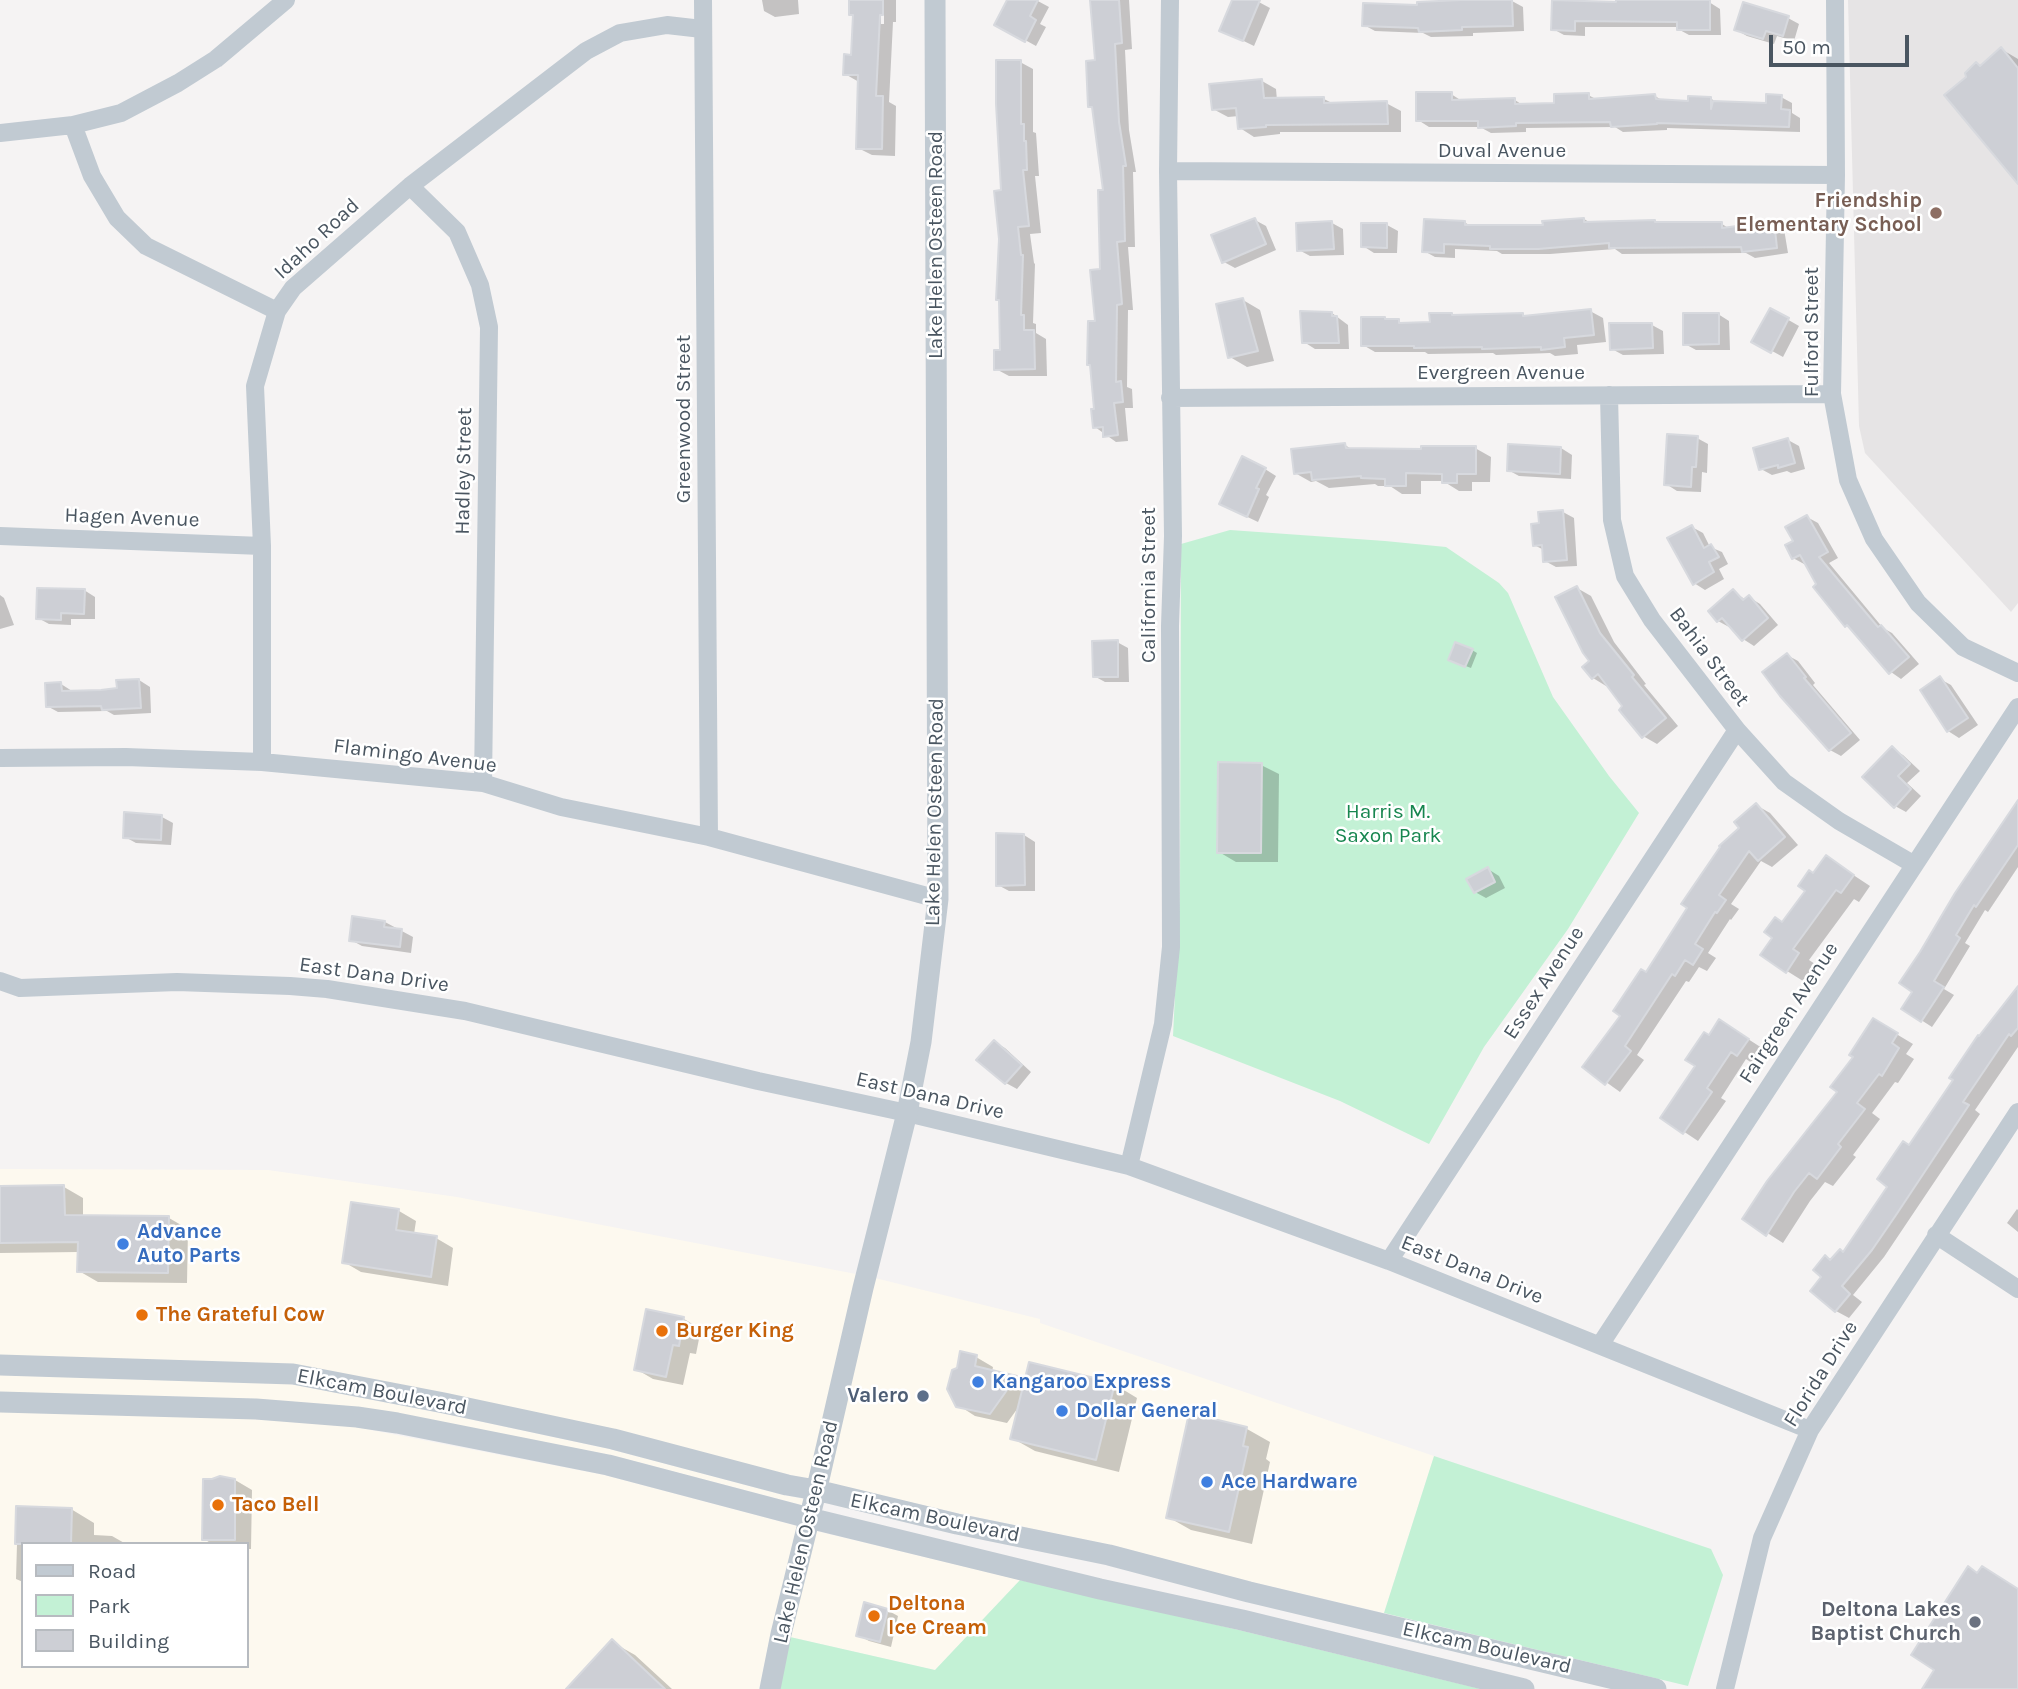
<!DOCTYPE html>
<html>
<head>
<meta charset="utf-8">
<style>
	body { margin:0 }
	#map { position:relative; width:2018px; height:1689px; overflow:hidden; background:#f5f3f3; font-family:Karla,sans-serif }
	canvas { display:block }
	.legend { position:absolute; left:21px; top:1542px; width:228px; height:126px; box-sizing:border-box; background:#fff; border:2px solid #b7bbc0; margin:0; padding:9px 12px; list-style:none; font-size:21px; color:#4a5661 }
	.legend li { display:flex; align-items:center; gap:14px; height:35px }
	.legend b { width:35px; border:2px solid #b7bbc0 }
	.scale { position:absolute; left:1769px; top:35px; width:140px; height:32px; box-sizing:border-box; border:4px solid #4a5661; border-top:0; padding-left:9px; font-size:21px; line-height:24px; white-space:nowrap; color:#4a5661; -webkit-text-stroke:5px #fff; paint-order:stroke }
</style>
</head>
<body>
<div id="map">
<canvas width="2018" height="1689"></canvas>
<ul class="legend">
<li><b style="height:9px;background:#c1cad2"></b>Road</li>
<li><b style="height:19px;background:#c3f1d5"></b>Park</li>
<li><b style="height:19px;background:#cdcfd5"></b>Building</li>
</ul>
<div class="scale">50 m</div>
</div>
<script>
const context = document.querySelector('canvas').getContext('2d');
context.lineJoin = 'round';
function paint(path, color) {
  context.fillStyle = color;
  context.fill(path, 'evenodd');
}
function stroke(path, color, width, dash) {
  context.strokeStyle = color;
  context.lineWidth = width;
  context.lineCap = dash ? 'butt' : 'round';
  context.setLineDash(dash || []);
  context.stroke(path);
}
function write(font, color, halo, rows, align = 'center') {
  context.font = font + ' Karla,sans-serif';
  context.lineWidth = 5;
  context.setLineDash([]);
  context.textBaseline = 'middle';
  context.strokeStyle = halo;
  context.fillStyle = color;
  for (const [text, x, y, turn = 0] of rows) {
    context.save();
    context.translate(x, y);
    context.rotate((+turn || 0) * Math.PI / 180);
    context.textAlign = isNaN(turn) ? turn : align;
    if (halo) context.strokeText(text, 0, 0);
    context.fillText(text, 0, 0);
    context.restore();
  }
}
paint(new Path2D(`
	M0,1169L268,1170L457,1197L856,1274L809,1479L295,1364L0,1355Z
	M875,1278L1040,1319V1323L1434,1456L1384,1613L1252,1582L1112,1545L961,1514L828,1483Z
	M0,1375L290,1384L440,1413L609,1449L783,1495L804,1499L802,1505L611,1455L360,1407L258,1399L0,1392Z
	M0,1412L254,1419L355,1427L604,1475L797,1526L771,1632L759,1689H0ZM23,1544H247V1666H23Z
	M816,1531L1020,1580L935,1670L790,1637Z`), '#fdf9ef');
paint(new Path2D(`
	M1848,0H2018V603L2011,612L1865,453L1859,426Z`), '#e6e4e5');
paint(new Path2D(`
	M1230,530L1385,541L1446,547L1499,583L1508,593L1553,697L1609,776L1639,813L1568,929L1484,1047L1429,1144L1340,1101L1173,1036L1180,892L1181,544Z
	M1434,1456L1711,1549L1723,1575L1688,1686L1384,1613Z
	M1020,1580L1239,1630L1481,1689H780L790,1637L935,1670Z`), '#c3f1d5');
paint(new Path2D(`
	M762,0H798L799,14L775,17L764,11Z
	M851,0H881V24H884V0H896V22H893L889,102L896,106L895,156L872,155L858,148L859,82L845,74L853,57L855,17L850,14Z
	M1009,0H1036L1049,7L1040,24L1046,27L1036,46L996,24Z
	M1092,0H1129L1132,49L1125,50L1129,130L1136,172H1133L1135,247H1128L1133,310H1128L1127,387L1132,389L1133,408H1125L1128,441L1116,442L1095,427L1096,410L1091,366L1089,364L1097,323L1102,271L1105,191L1094,108L1090,106L1097,62Z
	M1234,0H1255L1270,8L1254,46L1221,30Z
	M1618,0L1709,2L1720,9L1721,35H1689L1678,29V27H1585V36L1564,35L1553,29L1618,4Z
	M1512,1L1523,7L1524,31L1473,33V36L1431,37L1423,33L1375,31L1364,25L1419,7Z
	M1788,18L1799,24L1794,41L1777,36L1774,44L1747,36L1736,30Z
	M2001,49L2018,59V181L1981,67Z
	M1020,62L1033,69V132L1036,133L1039,176H1035L1041,233L1030,234L1034,263L1035,264L1033,323L1036,324V333L1046,339L1047,376H1009L996,369L1002,352V192Z
	M1262,81L1276,89L1277,100L1324,99L1334,104L1386,103L1401,111V132H1280V134L1254,137L1240,128L1239,116L1228,117L1213,109Z
	M1451,94L1462,101L1515,100L1524,106L1556,105L1588,95L1598,100L1655,96L1665,102L1690,103L1710,98L1718,103L1768,105L1781,97L1792,103V113L1800,118V132L1667,128V130L1623,132L1615,127L1526,128V132L1491,133L1480,127H1429L1418,120Z
	M1584,219L1591,223L1722,224L1730,229L1773,223L1784,229L1788,253L1755,258L1746,253L1622,254L1615,249L1550,254H1502L1497,251L1455,249V258L1435,257L1424,251L1464,222L1471,226L1544,227Z
	M1255,220L1266,226L1276,250L1235,268L1224,262Z
	M1332,223L1343,229L1344,255L1310,256L1299,250Z
	M1387,225L1398,231L1397,253H1374L1363,246Z
	M1243,300L1260,310L1274,361L1247,367L1230,357Z
	M1771,310L1799,326L1783,357L1754,341Z
	M1590,311L1603,318L1606,342L1577,345L1578,354L1555,356L1550,353L1496,355L1493,353L1428,354L1425,352H1375L1363,345L1385,319L1388,321H1398L1404,324H1431L1452,314L1457,317L1523,315L1527,317Z
	M1332,313L1348,325L1349,349H1315L1304,342Z
	M1718,314L1729,321L1730,350H1696L1685,344Z
	M1652,325L1663,331L1664,354L1623,355L1612,349Z
	M1697,438L1708,444L1707,473L1702,472L1701,492L1677,491L1666,484Z
	M1788,440L1799,446L1805,469L1791,473L1787,471L1772,475L1761,469Z
	M1345,445L1353,450L1423,451L1475,448L1491,457L1490,482H1472V491H1459L1443,481H1421V494H1402L1390,486H1378L1375,484L1329,488L1316,481L1311,482L1295,473Z
	M1510,446L1561,448L1572,455L1571,479L1519,476L1508,470Z
	M1265,469L1276,476L1266,495L1269,497L1258,522L1233,510Z
	M1563,512L1574,518L1577,566L1556,567L1545,561L1544,550L1534,545L1541,525Z
	M1807,517L1818,523L1838,558L1829,563L1883,628L1892,633L1919,664L1901,679L1891,672L1854,630L1846,625L1818,585L1806,563L1804,564L1793,558L1795,542Z
	M1692,527L1703,533L1710,547L1722,552L1728,564L1719,569L1724,579L1705,590L1694,583Z
	M1577,588L1591,596L1614,642L1646,684L1644,685L1678,726L1657,744L1643,736L1625,707L1608,684L1606,686L1593,678L1592,661Z
	M84,590L95,597V619H71V625L49,624L38,618Z
	M1733,591L1746,600L1749,597L1760,604L1778,625L1754,646L1743,639L1731,625L1729,627L1718,621Z
	M0,595L4,598L14,625L0,629Z
	M1117,642L1128,648L1129,682H1105L1094,676Z
	M1472,650L1477,653L1471,668L1455,662Z
	M1787,655L1798,661L1815,683L1813,685L1860,740L1841,756L1830,750Z
	M1940,679L1951,685L1978,725L1959,738L1948,731Z
	M139,680L150,687L151,713L114,715L107,711L58,712L47,706L61,684L72,691V692L119,690Z
	M1892,749L1903,755L1920,771L1907,783L1921,796L1906,812L1895,806Z
	M1261,765L1279,774L1278,862H1236L1219,852Z
	M2018,804V867L1988,912L1985,910L1965,943L1970,946L1944,989L1954,995L1932,1027L1904,1009Z
	M1756,805L1770,813L1798,845L1772,867L1761,861L1731,904L1739,909L1731,920L1730,919L1708,953L1716,958L1707,971L1699,967L1689,982L1686,981L1637,1055L1644,1060L1620,1092L1585,1067L1623,1016L1647,974Z
	M162,817L173,823L171,845L136,843L125,837Z
	M1024,835L1035,842V891H1009L998,885Z
	M1826,857L1870,886L1859,902L1854,899L1809,960L1815,964L1803,981L1787,971L1783,924L1807,890L1814,875Z
	M1488,869L1499,876L1505,888L1486,898L1475,892Z
	M385,922L413,937L411,953L362,946L351,940Z
	M2018,989V1047L1975,1110L1980,1114L1884,1257L1853,1295L1862,1302L1849,1318L1836,1311L1832,1261L1844,1254L1890,1186L1910,1147Z
	M1873,1020L1913,1044L1906,1054L1914,1059L1898,1083L1895,1082L1872,1113L1880,1119L1853,1155L1856,1157L1833,1186L1825,1182L1810,1201L1783,1243L1744,1218L1839,1092Z
	M1734,1030L1762,1048L1752,1063L1746,1059L1721,1098L1726,1101L1698,1141L1662,1117L1697,1065L1710,1037Z
	M994,1042L1005,1048L1031,1072L1017,1089L1006,1083L979,1060Z
	M64,1187L83,1198V1217L169,1218L188,1229L187,1283L98,1282L79,1271V1252L0,1253V1188Z
	M2017,1209L2018,1210V1232L2007,1223Z
	M399,1211L416,1221L414,1234L436,1238L453,1248L448,1286L361,1272L344,1262Z
	M648,1311L684,1319L701,1329L696,1354L690,1353L683,1385L653,1379L636,1369Z
	M976,1357L993,1367L992,1372L1017,1378L1025,1383L1114,1384L1137,1398L1119,1472L1035,1451L1012,1438L1020,1405L1007,1423L975,1416L958,1405Z
	M1190,1415L1247,1429L1270,1442L1266,1459L1270,1462L1252,1544L1191,1530L1168,1517Z
	M235,1480L252,1490L251,1549H247V1544H212L204,1539Z
	M18,1508L71,1509L94,1523V1535L112,1536L126,1544H23V1582L16,1579Z
	M887,1610L898,1616L891,1647L869,1641L858,1635Z
	M612,1642L635,1655L672,1689H569Z`), '#0003');
const building = new Path2D(`
	M849,0H883V15H880L876,96H883L882,149H856L858,75H843L844,54L851,55L853,15H849Z
	M1007,0H1038L1030,16L1036,20L1025,42L994,25Z
	M1090,0H1119L1122,43L1115,44L1119,122L1126,166H1123L1125,241L1117,242L1122,304L1117,305L1116,382L1121,381L1123,402L1114,403L1118,435L1103,437V427L1093,428L1091,409H1094L1090,365H1087L1088,321H1095L1090,270L1100,269L1098,190H1103L1092,107H1088L1086,61L1095,60Z
	M1232,0H1260L1243,41L1219,31Z
	M1461,0H1512L1513,26L1462,27V30L1419,32L1418,28L1362,26L1363,3L1417,5V2Z
	M1552,0L1616,2V0H1710V30H1677V22L1575,21V31L1551,30Z
	M1743,2L1789,16L1783,36L1766,31L1763,39L1734,30Z
	M2001,47L2018,68V184L1944,95L1966,77L1965,73L1976,62L1980,66Z
	M996,60H1021V124H1024V141H1026L1027,170H1023L1029,226L1018,227L1021,255H1023L1021,315H1024V330H1034L1035,369L994,370V350H1000L999,300H996L999,239L994,191L1001,190L996,104Z
	M1262,79L1264,98L1324,97V103L1387,101L1388,124L1266,125V127L1238,129L1236,108L1212,110L1209,84Z
	M1416,92H1452V100L1515,98V104L1554,103V94L1589,93V99L1655,94L1656,99L1688,101V96L1711,97V109L1713,101L1766,103V94L1782,95L1781,109L1790,110L1789,127L1657,123V124L1611,127L1610,122L1516,123V126L1478,128V121H1416Z
	M1255,218L1266,244L1222,263L1211,235Z
	M1584,218V222L1655,220V222H1722V228L1774,221L1777,248L1742,252L1741,247L1609,248V243L1538,249H1490V246L1444,244V253L1422,252L1424,219L1465,221V225H1543L1542,221Z
	M1332,221L1334,249L1297,251L1296,223Z
	M1361,223H1387V248L1361,247Z
	M1243,298L1258,351L1228,358L1216,304Z
	M1770,308L1789,318L1771,353L1751,342Z
	M1591,309L1594,335L1564,338L1565,347L1541,350V347L1482,349V347L1414,348V346H1361V317H1385V319H1399V323L1430,322L1429,313H1452V315L1523,313V316Z
	M1300,311L1332,312V316H1337L1339,343H1302Z
	M1683,313H1719V344L1683,345Z
	M1609,323H1652L1653,348L1610,350Z
	M1667,434L1698,436L1696,467H1692L1691,487L1664,485Z
	M1788,438L1795,463L1778,468V465L1759,470L1753,448Z
	M1345,443L1346,448L1421,449V446H1476V474H1457V483H1442V474L1406,473V486H1385V479L1361,478V476L1312,480L1311,472L1294,474L1291,449Z
	M1508,444L1561,447L1560,474L1507,471Z
	M1242,456L1266,468L1256,488L1259,489L1247,517L1219,504Z
	M1563,510L1567,560L1543,562L1542,545L1533,546L1531,524L1539,523L1538,512Z
	M1807,515L1828,552L1819,557L1878,627L1881,625L1909,657L1889,674L1847,625L1845,627L1813,587L1816,584L1800,555L1792,559L1785,545L1793,541L1785,527Z
	M1692,525L1704,548L1711,544L1719,557L1709,562L1714,572L1693,585L1667,538Z
	M1577,586L1600,633L1634,675L1632,677L1666,718L1642,738L1619,710L1622,706L1598,674L1592,679L1582,667L1589,661L1583,653L1555,597Z
	M37,588L85,589L84,614L61,613V620L36,619Z
	M1733,589L1743,600L1749,595L1768,618L1742,641L1722,618L1717,622L1708,611Z
	M1118,640V677H1093L1092,641Z
	M1455,642L1473,649L1465,667L1448,660Z
	M1787,653L1806,677L1804,678L1851,733L1829,751L1780,696L1762,672Z
	M1940,676L1968,718L1947,732L1920,690Z
	M139,679L141,708L102,710L101,706L46,707L45,683L61,682L62,691L101,690L117,688L116,680Z
	M1892,746L1910,764L1898,776L1911,789L1894,808L1862,777Z
	M1218,762L1262,763L1261,853H1217Z
	M2018,800V845L1976,907L1974,905L1956,935L1960,938L1934,981L1944,987L1921,1022L1901,1009L1912,992L1899,983L1920,952L1955,893Z
	M1756,803L1785,837L1758,861L1749,851L1719,895L1726,900L1717,913L1715,912L1695,944L1703,949L1693,965L1685,960L1675,976L1672,974L1625,1046L1631,1051L1605,1085L1582,1067L1620,1016L1613,1011L1641,969L1646,972L1687,908L1681,904L1720,847L1719,846L1739,828L1734,822Z
	M124,812L162,815L161,840L123,838Z
	M996,833L1024,834L1025,885L996,886Z
	M1826,855L1854,875L1841,893L1836,890L1793,949L1799,953L1786,973L1760,955L1772,938L1764,932L1775,917L1782,922L1805,891L1798,886L1809,870L1813,873Z
	M1488,867L1495,882L1474,893L1466,879Z
	M352,916L385,921L384,927L402,929L400,947L349,941Z
	M2018,986V1028L2011,1036L2009,1034L1963,1102L1969,1105L1896,1215L1872,1250L1842,1286L1850,1294L1835,1312L1810,1291L1821,1277L1813,1270L1825,1255L1830,1260L1840,1249L1843,1252L1887,1187L1877,1179L1903,1141L1909,1145L1953,1080L1949,1078L1978,1035L1979,1036Z
	M1873,1018L1898,1033L1892,1043L1899,1048L1882,1076L1879,1074L1857,1103L1865,1109L1838,1144L1841,1147L1817,1179L1809,1173L1794,1192L1766,1236L1742,1219L1767,1181L1837,1092L1830,1087L1853,1057L1849,1055Z
	M1719,1019L1749,1039L1737,1056L1731,1052L1707,1088L1712,1092L1683,1134L1660,1118L1695,1066L1685,1060L1704,1032L1709,1035Z
	M994,1040L1022,1065L1005,1084L976,1060Z
	M64,1185L65,1215L169,1216L168,1273L77,1272L78,1242L0,1243V1186Z
	M351,1202L399,1209L396,1230L437,1236L431,1277L342,1263Z
	M646,1309L684,1317L679,1346L673,1345L666,1377L634,1370Z
	M960,1351L977,1355L975,1366L1017,1376L990,1414L956,1407L947,1389L952,1370L957,1368Z
	M1029,1362L1115,1383L1096,1460L1010,1439Z
	M1189,1413L1247,1427L1243,1446L1248,1447L1229,1532L1166,1518Z
	M220,1476L235,1479V1540H202L203,1479H212Z
	M16,1506L72,1508L71,1544H15Z
	M1968,1566L1977,1573L1982,1566L2018,1589V1689H1922L1934,1670L1911,1655Z
	M864,1602L888,1609L880,1642L856,1636Z
	M612,1639L665,1689H566Z`);
paint(building, '#cdcfd5');
stroke(building, '#d7d9de', 2);
stroke(new Path2D(`
	M703,0L709,837
	M1835,0L1836,175L1832,394L1848,480L1874,539L1918,603L1963,647L2018,673
	M73,125L92,176L117,218L146,246L277,311
	M0,133L73,125L121,113L178,83L216,59L286,0
	M1168,171L1836,175
	M410,186L457,232L480,285L489,327L483,783
	M1609,395L1612,520L1625,576L1652,620L1737,730L1784,782L1839,821L1913,864
	M1170,398L1832,394
	M0,536L262,546
	M0,758L126,757L262,762L483,783L561,807L709,837L938,899
	M262,762V546L255,386L277,311L293,288L410,186L586,51L620,33L667,25L702,29
	M0,981L20,988L177,982L290,986L327,989L465,1011L758,1081L907,1113L1129,1166L1389,1261L1810,1430
	M1129,1166L1163,1024L1171,947L1170,626L1173,536L1168,171L1170,0
	M1936,1235L2018,1289
	M1389,1261L1737,730
	M1600,1345L2018,707
	M1725,1689L1762,1538L1810,1430L2018,1112`), '#c1cad2', 18);
stroke(new Path2D(`
	M0,1365L293,1374L444,1403L613,1439L787,1485L816,1490L957,1524L1109,1555L1249,1592L1656,1689
	M0,1402L256,1409L357,1417L397,1423L608,1465L809,1518L1100,1589L1242,1620L1524,1689
	M770,1689L781,1634L819,1479L863,1288L907,1113L921,1042L938,899L935,0`), '#c1cad2', 21);
for (const [x, y, r, color] of [
	[1936,213,7,"#8d6e63"],
	[123,1244,7,"#3f7fe0"],
	[142,1315,7,"#e8710a"],
	[662,1331,7,"#e8710a"],
	[978,1382,7,"#3f7fe0"],
	[923,1396,7,"#5c6f8a"],
	[1062,1411,7,"#3f7fe0"],
	[1207,1482,7,"#3f7fe0"],
	[218,1505,7,"#e8710a"],
	[874,1616,7,"#e8710a"],
	[1975,1622,7,"#6b7280"]
]) {
  const dot = new Path2D();
  dot.arc(x, y, r, 0, 2 * Math.PI);
  context.fillStyle = color;
  context.fill(dot);
  stroke(dot, '#fff', 2.5);
}
write('21px', '#4a5661', '#fff', [
	["Duval Avenue",1502,151],
	["Idaho Road",317,239,-43],
	["Lake Helen Osteen Road",936,245,-90],
	["Fulford Street",1812,332,-90],
	["Evergreen Avenue",1501,373],
	["Greenwood Street",684,419,-90],
	["Hadley Street",464,471,-89],
	["Hagen Avenue",132,518,2],
	["California Street",1149,585,-90],
	["Bahia Street",1709,657,53],
	["Flamingo Avenue",415,756,7],
	["Lake Helen Osteen Road",935,812,-89],
	["East Dana Drive",374,975,8],
	["Essex Avenue",1544,983,-57],
	["Fairgreen Avenue",1789,1013,-57],
	["East Dana Drive",930,1096,13],
	["East Dana Drive",1472,1270,22],
	["Florida Drive",1821,1374,-58],
	["Elkcam Boulevard",382,1392,11],
	["Elkcam Boulevard",935,1518,12],
	["Lake Helen Osteen Road",806,1532,-77],
	["Elkcam Boulevard",1487,1648,13]
]);
write('bold 21px', '#785e54', '#fff', [
	["Friendship",1922,201],
	["Elementary School",1922,225]
], 'right');
write('21px', '#17864f', '#fff', [
	["Harris M.",1388,812],
	["Saxon Park",1388,836]
]);
write('bold 21px', '#366cbe', '#fff', [
	["Advance",137,1232],
	["Auto Parts",137,1256],
	["Kangaroo Express",992,1382],
	["Dollar General",1076,1411],
	["Ace Hardware",1221,1482]
], 'left');
write('bold 21px', '#c56008', '#fff', [
	["The Grateful Cow",156,1315],
	["Burger King",676,1331],
	["Taco Bell",232,1505],
	["Deltona",888,1604],
	["Ice Cream",888,1628]
], 'left');
write('bold 21px', '#4e5e75', '#fff', [
	["Valero",909,1396]
], 'right');
write('bold 21px', '#5b616d', '#fff', [
	["Deltona Lakes",1961,1610],
	["Baptist Church",1961,1634]
], 'right');
</script>
</body>
</html>
